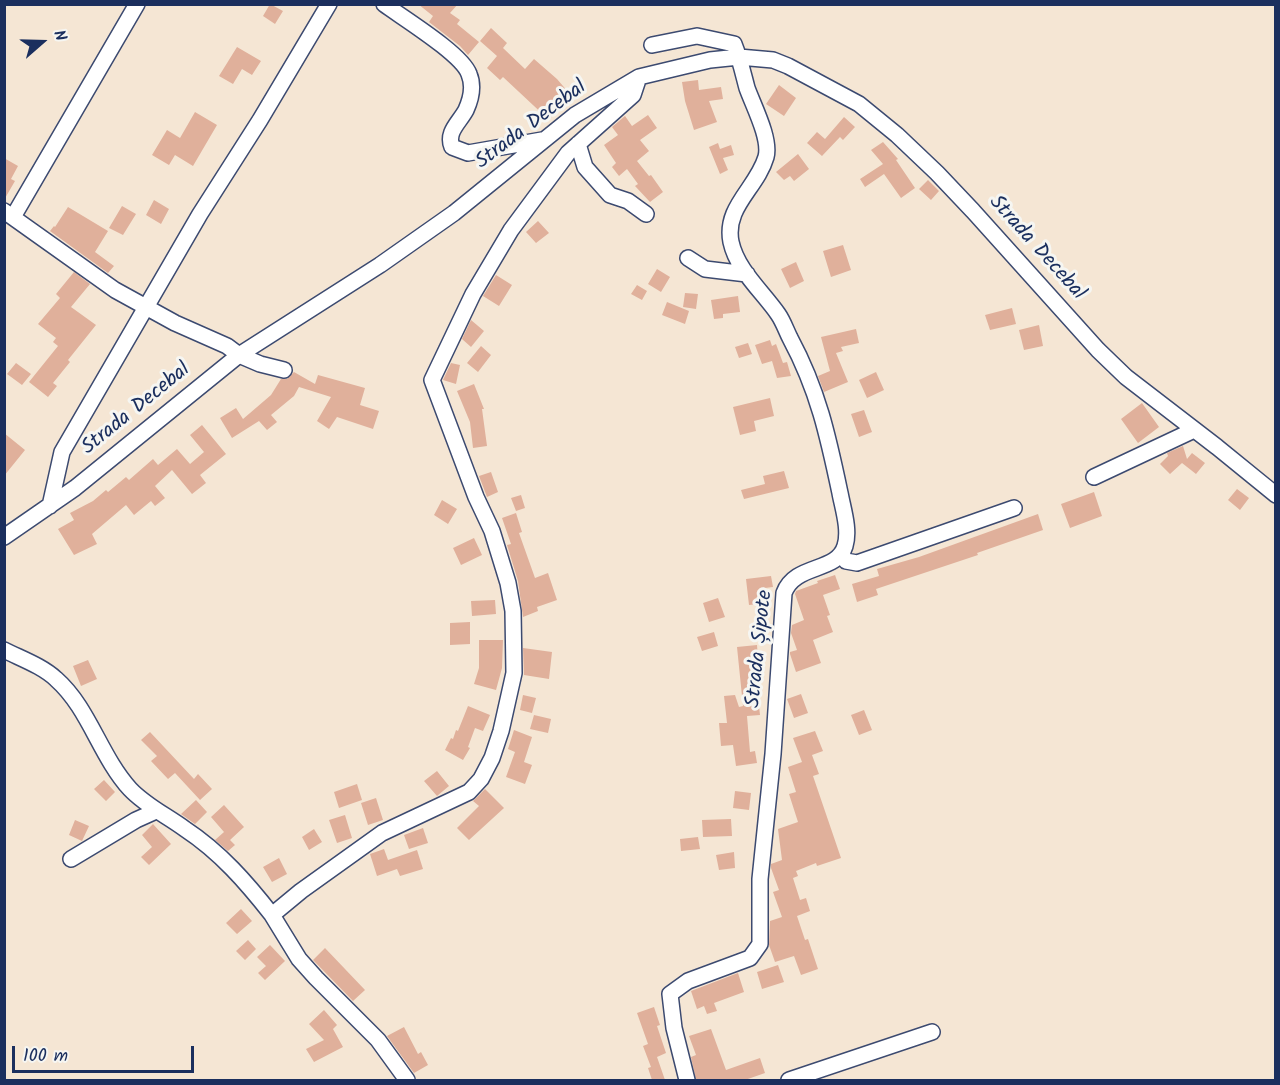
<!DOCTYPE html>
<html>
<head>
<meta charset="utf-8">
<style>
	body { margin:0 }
	#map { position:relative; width:1280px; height:1085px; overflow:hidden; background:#f5e6d4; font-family:Kalam,sans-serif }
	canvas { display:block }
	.frame { position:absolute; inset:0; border:6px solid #1b2f5e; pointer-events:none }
	.north { position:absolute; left:12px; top:12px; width:60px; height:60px; -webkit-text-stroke:4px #f6f6f2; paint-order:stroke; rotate:70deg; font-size:16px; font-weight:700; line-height:24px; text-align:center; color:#1b2f5e }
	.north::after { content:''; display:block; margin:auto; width:21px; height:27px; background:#1b2f5e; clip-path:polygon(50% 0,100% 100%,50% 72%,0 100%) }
	.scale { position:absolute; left:12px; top:1046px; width:182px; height:27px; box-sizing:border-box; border:3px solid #1b2f5e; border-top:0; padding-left:8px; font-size:18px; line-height:21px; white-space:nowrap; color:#1b2f5e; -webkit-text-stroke:4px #f6f6f2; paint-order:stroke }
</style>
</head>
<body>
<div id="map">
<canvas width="1280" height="1085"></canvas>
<div class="frame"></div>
<div class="north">N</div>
<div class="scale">100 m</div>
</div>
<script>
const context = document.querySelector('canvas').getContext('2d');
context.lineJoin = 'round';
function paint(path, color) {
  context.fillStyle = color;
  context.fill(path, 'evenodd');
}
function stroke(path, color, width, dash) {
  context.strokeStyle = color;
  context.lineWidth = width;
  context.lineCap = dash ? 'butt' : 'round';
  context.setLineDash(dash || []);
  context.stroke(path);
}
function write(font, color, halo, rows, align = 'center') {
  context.font = font + ' Kalam,sans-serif';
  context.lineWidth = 6;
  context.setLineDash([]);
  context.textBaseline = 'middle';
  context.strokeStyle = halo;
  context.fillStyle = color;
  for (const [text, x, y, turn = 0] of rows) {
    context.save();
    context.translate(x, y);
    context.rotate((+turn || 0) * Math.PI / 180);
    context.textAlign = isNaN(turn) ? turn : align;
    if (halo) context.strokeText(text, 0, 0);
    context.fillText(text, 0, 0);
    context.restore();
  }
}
paint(new Path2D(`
	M270,4L283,11L275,24L263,16Z
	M418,4H458L450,13L460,20L457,24L479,42L468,55L460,46L429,22L433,16Z
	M491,28L507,43L503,48L525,69L534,59L557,79L569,93L557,103L561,106L549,120L503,77L500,80L487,68L497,56L480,41Z
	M237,47L261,61L252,75L242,69L233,84L219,76Z
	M698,80L699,90L721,87L723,99L709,101L717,122L694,130L685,101L682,82Z
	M779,85L796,98L784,116L766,104Z
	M195,112L217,125L193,166L175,155L169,165L152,155L167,130L180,138Z
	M648,115L657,128L640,140L649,151L637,161L649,176L651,175L663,192L650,202L635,186L638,184L627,169L619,176L612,167L616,163L604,145L618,135L612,127L625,116L632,126Z
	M844,117L855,127L843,140L840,137L822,156L807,143L817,132L825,139Z
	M883,142L898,159L896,160L915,188L901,198L884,174L865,187L860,179L883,164L871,150Z
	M718,143L720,149L731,145L734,155L723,158L728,170L720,174L709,147Z
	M798,154L809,169L794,181L790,176L784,180L776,172Z
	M4,158L18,166L11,179L15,181L4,200Z
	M928,180L939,191L931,200L919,189Z
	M154,200L169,209L161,224L146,215Z
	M122,206L136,214L123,235L109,228Z
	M68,207L108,231L95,252L114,266L108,273L50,231L54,226L55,227Z
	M538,221L549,233L536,243L526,232Z
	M843,245L851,270L831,277L823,251Z
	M796,262L804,281L790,288L781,269Z
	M657,269L670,277L661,292L648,284Z
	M74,272L90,284L71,307L96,325L68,360L70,362L53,383L57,386L48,397L29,382L58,346L53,342L56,338L38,324L60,298L56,294Z
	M496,275L512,285L499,306L483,296Z
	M637,285L647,291L642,300L631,294Z
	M685,293L698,294L696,309L683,307Z
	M738,296L740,312L723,314V318L714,319L711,300Z
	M667,302L689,311L685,324L662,315Z
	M1012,308L1016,324L990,330L985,315Z
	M471,320L484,331L471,347L462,339Z
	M1039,325L1043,346L1024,350L1019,330Z
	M856,329L859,343L841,347L843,351L836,353L848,382L824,392L818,376L830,371L821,337Z
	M770,340L772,346L776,344L783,363L787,362L791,376L777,378L772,361L762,364L755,345Z
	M748,343L752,354L739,358L735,347Z
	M481,346L491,355L478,372L467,363Z
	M16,363L31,374L22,385L7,374Z
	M451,363L460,365L456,384L443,380Z
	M294,372L315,384L318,375L365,388L360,405L379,411L373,429L337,417L329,429L317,421L331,397L299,387L294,396L271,415L277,422L267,430L259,421L232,438L220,418L236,408L243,419L271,395L281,379H287Z
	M876,372L884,390L867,398L859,380Z
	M474,384L484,409H482L487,446L473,448L470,422L457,391Z
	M770,398L774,416L754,421L756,431L740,435L733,407Z
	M1142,403L1159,427L1138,443L1121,419Z
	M864,410L872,432L859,437L851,414Z
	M202,425L226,454L200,475L206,483L192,494L172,470L155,486L165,498L155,506L151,501L134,515L126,505L92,534L97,544L74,555L58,529L74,520L70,513L93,501L106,490L108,492L126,477L129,480L153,459L158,465L177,449L190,464L204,452L190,435Z
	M4,433L25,450L4,476Z
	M1183,446L1187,459L1192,453L1205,463L1196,474L1182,463L1170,474L1160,464L1168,456L1167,453Z
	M784,471L789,488L744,499L741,490L765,484L763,476Z
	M491,472L498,492L487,497L479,476Z
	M1237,489L1249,498L1240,510L1228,500Z
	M1094,492L1102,516L1070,528L1061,504Z
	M521,495L525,508L516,511L511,498Z
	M442,500L457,509L448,524L434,515Z
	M516,513L522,532L519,533L535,578L548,573L557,600L537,607L538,611L523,617L518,581L507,545L511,544L502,518Z
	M1038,514L1043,530L977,553L978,555L876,589L878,595L857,602L852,584L879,576L877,569L919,557Z
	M474,538L482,555L461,565L453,548Z
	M835,575L840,589L823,595L830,615L827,616L833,632L813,640L821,663L796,672L790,654V652L797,650L791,633L792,625L804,620L795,594L796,591L818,583L817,581Z
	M771,576L773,587L765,588L767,603L749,605L746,579Z
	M718,598L725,617L709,622L703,603Z
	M495,600L496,614L472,616L471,601Z
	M470,622V644L450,645V623Z
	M714,632L718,646L702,651L697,637Z
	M479,640H503L502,668L496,690L474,684L479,668Z
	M757,645L760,689H757L760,715L747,716L750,752L755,751L757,763L736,766L733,745L721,746L719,723H727L724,696L735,695L739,707L743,706L737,647Z
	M523,648L552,652L549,679L524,675Z
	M88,660L97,679L81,686L73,666Z
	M801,694L808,713L794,718L787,699Z
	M523,695L536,698L532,713L520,710Z
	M468,706L490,715L483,731L475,728L468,747L470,748L463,760L445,750L451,738L453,739L456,730L458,731Z
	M864,710L872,730L859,735L851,715Z
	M534,715L551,719L548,733L530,729Z
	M514,730L532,737L524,762L532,765L525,784L506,777L515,752L508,749Z
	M815,731L823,751L812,755L819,774L813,776L841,858L817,866L816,863L796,871L798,876L793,878L800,900L806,898L810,911L797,916L805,940L808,939L818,969L801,975L794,956L775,962L769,945L770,921L782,917L773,892L779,890L771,868V864L782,860L778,829L798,822L789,794L796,792L788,767L802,762L793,738Z
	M150,732L194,779L198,774L212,789L200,800L175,773L168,779L151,761L157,756L141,740Z
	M437,771L449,786L437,796L424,781Z
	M104,780L115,792L106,801L94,789Z
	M357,784L362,800L339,808L334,792Z
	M485,789L504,808L469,840L457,828L479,806L473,801Z
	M735,791L751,793L749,810L733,808Z
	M376,798L383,820L368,825L361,803Z
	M196,800L207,812L195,824L181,814Z
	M224,805L244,827L230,840L235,845L228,851L215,840L224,832L211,817Z
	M345,815L352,838L337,843L329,820Z
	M731,819L732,836L703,837L702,820Z
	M75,820L89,826L82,841L69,835Z
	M153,824L171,844L149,865L141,857L152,847L142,835Z
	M423,828L428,843L409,849L404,835Z
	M314,829L322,842L309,850L302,837Z
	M698,837L700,849L681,851L680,839Z
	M384,849L388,860L417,850L423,869L400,876L397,869L377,876L370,854Z
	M734,852L735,868L719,870L716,855Z
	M279,858L287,874L272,882L263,867Z
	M241,909L252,921L237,934L226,923Z
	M248,940L256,949L245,960L236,951Z
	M270,945L285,961L265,980L258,973L266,966L257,957Z
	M325,948L365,990L353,1001L313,960Z
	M778,965L784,982L762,989L757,972Z
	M738,973L744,992L714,1003L717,1011L707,1014L704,1006L697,1009L691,991Z
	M654,1007L660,1025L657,1026L666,1053L657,1057L665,1080H652L648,1068L651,1067L643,1046L648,1044L637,1013Z
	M324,1010L337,1025L333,1029L343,1047L314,1062L306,1049L324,1040L309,1024Z
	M404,1027L418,1054L421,1052L428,1065L414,1073L387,1036Z
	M711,1029L726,1070L760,1058L765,1073L745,1080H696L691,1057L696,1055L689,1036Z`), '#e0b09b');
const minor = new Path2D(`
	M384,4C403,18 462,54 469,74C474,86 471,99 466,110C459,123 446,132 452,147L468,153L542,140
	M652,45L697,36L734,44C740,59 743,73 747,88C753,105 771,139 766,157C757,188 724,207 731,242C737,270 762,291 778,314C783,321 786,330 790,338C818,390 828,436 840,493C843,509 850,530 845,546C837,573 795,563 784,593L773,754L760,879V944L750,958L688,981L670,994L674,1028L687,1080
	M578,144L585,167L610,195L628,201L646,214
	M4,211L115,290L175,323L227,346L239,355L260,364L284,370
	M13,217L137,4
	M688,258L705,269L747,274
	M1094,477L1194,430
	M50,506L62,452L200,214L260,120L329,4
	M4,537L75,488L239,355L380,265L454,213L575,115L639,77L710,60L739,57L773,60L788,66L859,104L897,135L937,173L973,211L1098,350L1126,377L1217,447L1276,495
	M842,555L846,561L857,563L1014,508
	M4,650C22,659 42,666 56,679C89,708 100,756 130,789C146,806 166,815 185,829C220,852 247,883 272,915
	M71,859L136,820L156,811
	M407,1080L378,1040L316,978L299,959L272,915L301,891L382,833L469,792L481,779L492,758L501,731L514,673L513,611L508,583L492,531L476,497L432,380L473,294L511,230L568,153L633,95L639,77
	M789,1080L932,1032`);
stroke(minor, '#3c4a70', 18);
stroke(minor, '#fff', 15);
write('21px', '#1b2f5e', '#f6f6f2', [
	["Strada Decebal",532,126,-37],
	["Strada Decebal",1036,249,48],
	["Strada Decebal",137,410,-39],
	["Strada Șipote",761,649,-84]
]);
</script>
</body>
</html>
